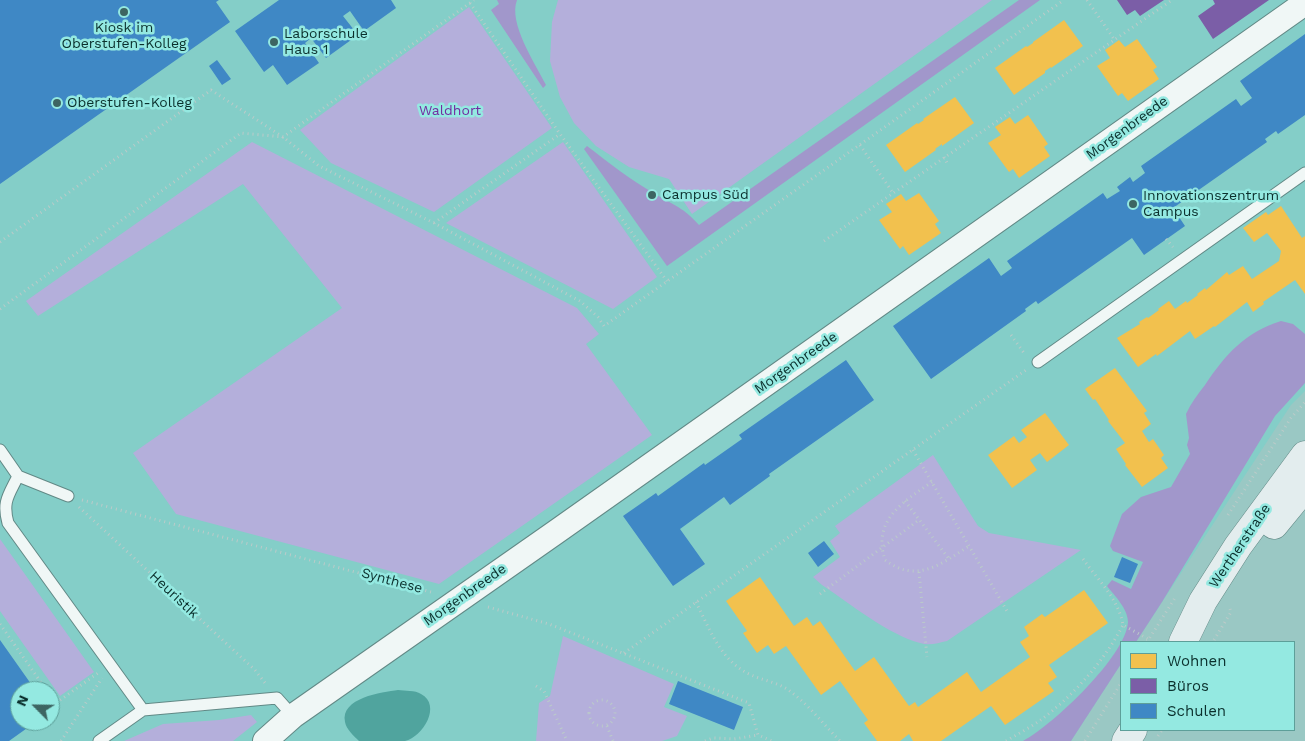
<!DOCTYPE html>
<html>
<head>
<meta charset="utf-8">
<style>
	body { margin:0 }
	#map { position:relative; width:1305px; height:741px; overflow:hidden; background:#9ac8c4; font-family:"Work Sans",sans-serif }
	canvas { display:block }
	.legend { position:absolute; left:1120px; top:641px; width:175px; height:90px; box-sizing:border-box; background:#94e9e1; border:1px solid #5d9f99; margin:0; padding:6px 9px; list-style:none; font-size:15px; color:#0b302d }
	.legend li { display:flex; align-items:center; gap:10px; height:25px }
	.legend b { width:25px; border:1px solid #5d9f99 }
	.north { position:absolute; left:10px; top:681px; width:50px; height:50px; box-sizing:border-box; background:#94e9e1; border:1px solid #5d9f99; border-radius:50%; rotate:293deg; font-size:14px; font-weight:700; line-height:20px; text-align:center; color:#0b302d }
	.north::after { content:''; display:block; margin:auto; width:18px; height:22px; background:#3d6562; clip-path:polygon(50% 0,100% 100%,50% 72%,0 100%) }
</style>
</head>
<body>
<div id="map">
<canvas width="1305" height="741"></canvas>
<ul class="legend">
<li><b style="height:14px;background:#f2c14e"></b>Wohnen</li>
<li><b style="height:14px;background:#7b5ea7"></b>Büros</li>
<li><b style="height:14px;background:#3f88c5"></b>Schulen</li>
</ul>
<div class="north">N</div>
</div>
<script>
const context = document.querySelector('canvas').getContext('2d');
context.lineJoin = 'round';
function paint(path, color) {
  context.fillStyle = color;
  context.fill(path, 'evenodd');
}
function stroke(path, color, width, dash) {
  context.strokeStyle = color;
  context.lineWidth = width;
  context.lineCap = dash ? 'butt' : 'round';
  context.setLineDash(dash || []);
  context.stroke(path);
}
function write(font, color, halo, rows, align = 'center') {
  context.font = font + ' "Work Sans",sans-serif';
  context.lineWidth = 5;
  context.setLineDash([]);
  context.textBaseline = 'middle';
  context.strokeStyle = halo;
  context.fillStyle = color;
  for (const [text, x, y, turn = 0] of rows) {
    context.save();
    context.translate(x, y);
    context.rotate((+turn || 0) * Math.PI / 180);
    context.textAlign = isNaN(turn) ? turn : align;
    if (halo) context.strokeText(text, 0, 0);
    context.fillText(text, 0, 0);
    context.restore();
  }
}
paint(new Path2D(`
	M0,0H1305V391L1291,405L1136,642H1121V664L1071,741H0ZM20,691H50V721H20Z`), '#84cec8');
paint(new Path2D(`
	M558,0H992L692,214L669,179L629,167L596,146L574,123L560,97L550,61L552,22Z
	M469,7L552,128L434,212L331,163L300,130Z
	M252,142L577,308L599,334L586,344L652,435L439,584L176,514L133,453L342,308L243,184L38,316L26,301Z
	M563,142L657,277L613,309L446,223Z
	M933,455L978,526L989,533L1081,550L947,641C938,643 929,646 920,643C889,635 849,603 822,585L813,577L840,557L830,541L840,533L835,526Z
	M0,539L94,672L60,696L0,611Z
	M563,636L674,684L664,707L687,716L677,736L662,741H536L539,703L550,696Z
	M251,715L257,722L233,741H124L163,724L219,720Z`), '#b4afdb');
paint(new Path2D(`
	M497,0H517C508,23 535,63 546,85L543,88L491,10L499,4Z
	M1019,0H1040L667,266L584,149L587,146C609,163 631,180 655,194C674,205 684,208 699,225Z
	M1281,321L1293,324L1305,334V383L1275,416L1162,602L1136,642H1121V664L1071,741H1023C1053,725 1126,656 1128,622C1128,609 1115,596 1107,586L1112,580L1131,589L1143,562L1113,551L1110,546L1122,514L1141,497L1171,487L1190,454L1187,445L1189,438L1186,414C1191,403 1198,394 1205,385C1225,355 1245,332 1281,321Z`), '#a197cb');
paint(new Path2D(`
	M398,690C405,691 415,690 421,694C442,705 423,737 405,741C396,741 370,741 359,741C354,736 346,729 345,722C340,698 382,692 398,690Z`), '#50a49e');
paint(new Path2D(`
	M1064,20L1083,46L1051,68V67L1045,71V73L1014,95L995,68L1026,46L1027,47L1033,43V42Z
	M1137,39L1157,67L1153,70L1159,79L1128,101L1122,93L1118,96L1097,66L1110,58L1105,50L1119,40L1125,47Z
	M955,97L974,123L942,146V144L935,149L936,150L905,172L886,145L917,123L918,124L924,120L923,119Z
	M1028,115L1048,144L1044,147L1050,156L1019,178L1013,169L1009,172L988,143L1001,135L995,127L1010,117L1015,124Z
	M919,193L939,221L935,224L941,233L909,255L903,246L900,249L879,220L892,212L886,204L901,194L906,201Z
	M1281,206L1302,238L1305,236V294L1295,280L1263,302L1264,304L1253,312L1247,302L1215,327L1214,326L1195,339L1190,331L1157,356L1156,354L1138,367L1117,338L1140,324L1139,322L1147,317L1148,318L1159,310L1158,309L1169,301L1175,309L1186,301L1187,303L1198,295L1197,294L1205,288L1206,290L1227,272L1229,275L1243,266L1252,279L1279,261L1281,251L1267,233L1254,242L1243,228L1266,212L1268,215Z
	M1115,368L1147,411L1144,413L1151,424L1142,431L1149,442L1153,439L1164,455L1161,458L1168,468L1142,487L1125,465L1126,464L1116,449L1125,443L1108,421L1109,420L1095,399L1093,400L1085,389Z
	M1045,413L1069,445L1047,462L1040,453L1030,460L1037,470L1012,488L988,455L1014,436L1019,443L1027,437L1021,430Z
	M760,577L794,626L807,617L813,626L820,621L855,671L874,657L909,706L915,702L918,707L967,672L981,692L1030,657L1020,642L1029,636L1024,627L1042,614L1045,617L1084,590L1108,623L1049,665L1057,677L1048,683L1054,691L1005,725L991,706L941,741H913L909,734L900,741H877L864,723L868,720L840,681L821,695L786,646L774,654L768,645L757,653L743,633L747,631L726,601Z`), '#f2c14e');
paint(new Path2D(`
	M1117,0H1164L1140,16L1135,10L1127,15Z
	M1213,0H1269L1213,39L1198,16L1215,4Z`), '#7b5ea7');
paint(new Path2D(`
	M0,0H219L216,2L230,22L0,184Z
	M279,0H391L396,8L364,31L350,11L343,16L358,35L326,58L311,38L305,43L319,63L287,85L273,65L264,72L235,31Z
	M1305,34V115L1278,134L1276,131L1265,139L1267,142L1173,208L1185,226L1144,255L1132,238L1038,304L1036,301L1025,309L1026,311L931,379L893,326L989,258L1001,276L1012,268L1007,261L1103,193L1107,199L1120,191L1117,187L1130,177L1133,182L1145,173L1141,166L1236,99L1241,106L1252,98L1240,81Z
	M217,60L231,79L222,85L209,66Z
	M846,360L874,400L769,474L770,476L730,505L724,497L680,529L705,564L673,586L623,516L656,493L658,496L704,463L705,465L742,439L739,435Z
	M824,541L834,554L818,567L808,553Z
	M1122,557L1138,564L1130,583L1114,577Z
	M0,640L36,691H20V721H37L9,741H0Z
	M678,681L743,707L734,730L669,704Z`), '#3f88c5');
const lane = new Path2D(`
	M1038,362L1305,173
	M0,450L18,476L68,496
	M18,476C9,495 2,501 8,523L143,710
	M99,741L143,710L277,698L293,716`);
const street = new Path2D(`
	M265,741L293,716L556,532L1305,3`);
const secondary = new Path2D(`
	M1274,525L1305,487
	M1183,642L1203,601L1238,546L1305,455
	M1126,741L1133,730`);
stroke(lane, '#628986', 13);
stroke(street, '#628986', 26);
stroke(secondary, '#628986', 29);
stroke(new Path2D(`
	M1087,0L1114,39
	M470,3L560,134L667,281
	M860,145L893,193
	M944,157L947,163
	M434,223L560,134
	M1166,239L1173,247
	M824,241L1172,0
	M0,242L211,90L283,137L319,166L434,223L580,301L598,317L604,326L1064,0
	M0,309L241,133L283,137L474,0
	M1011,335L1024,353
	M913,450L1007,611
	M932,482C903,502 872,520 885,560C917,584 941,564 969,546
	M82,500L431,592
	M905,501L949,559
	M79,507L255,670L265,683
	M1228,515L1291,418L1305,402
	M1083,559C1098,580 1119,600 1123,625L1148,639
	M919,572L927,657
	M820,594L919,520
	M696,602C709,628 721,661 749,674C763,681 779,682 791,692C809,705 824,725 840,741
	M488,607L549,624L749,703L758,735L772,741
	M0,624L47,691
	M1214,640L1231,612L1229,606
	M1147,642L1175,598
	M624,653L1026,370
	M536,686L544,691L567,741
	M50,695L56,703L98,673
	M589 713a13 13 0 1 1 26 0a13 13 0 1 1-26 0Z
	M607,726L613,741
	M1158,736L1162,730
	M61,741L102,678
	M705,741L713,738L734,739L758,735
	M1006,741C1018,734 1031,727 1042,719C1075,694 1104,661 1123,625
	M1085,741L1121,683`), '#bbcbc9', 3, [1, 4]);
stroke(lane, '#f0f7f6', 11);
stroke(street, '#f0f7f6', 24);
stroke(secondary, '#e3edee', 28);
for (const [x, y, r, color] of [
	[124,12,5,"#3d6562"],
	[274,42,5,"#3d6562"],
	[57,103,5,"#3d6562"],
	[652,195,5,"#3d6562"],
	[1133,204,5,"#3d6562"]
]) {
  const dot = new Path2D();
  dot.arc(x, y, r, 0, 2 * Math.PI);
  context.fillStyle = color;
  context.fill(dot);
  stroke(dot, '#94e9e1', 2);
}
write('14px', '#0b302d', '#94e9e1', [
	["Kiosk im",124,28,"center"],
	["Oberstufen-Kolleg",124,44,"center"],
	["Laborschule",284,34],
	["Haus 1",284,50],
	["Oberstufen-Kolleg",67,103],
	["Campus Süd",662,195],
	["Innovationszentrum",1143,196],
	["Campus",1143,212]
], 'left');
write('14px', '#732ca0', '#94e9e1', [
	["Waldhort",450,111]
]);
write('14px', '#0b302d', '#94e9e1', [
	["Morgenbreede",1127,128,-36],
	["Morgenbreede",796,363,-35],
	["Wertherstraße",1240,546,-56],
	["Synthese",392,581,15],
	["Heuristik",174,595,43],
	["Morgenbreede",465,595,-35]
]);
</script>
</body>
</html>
